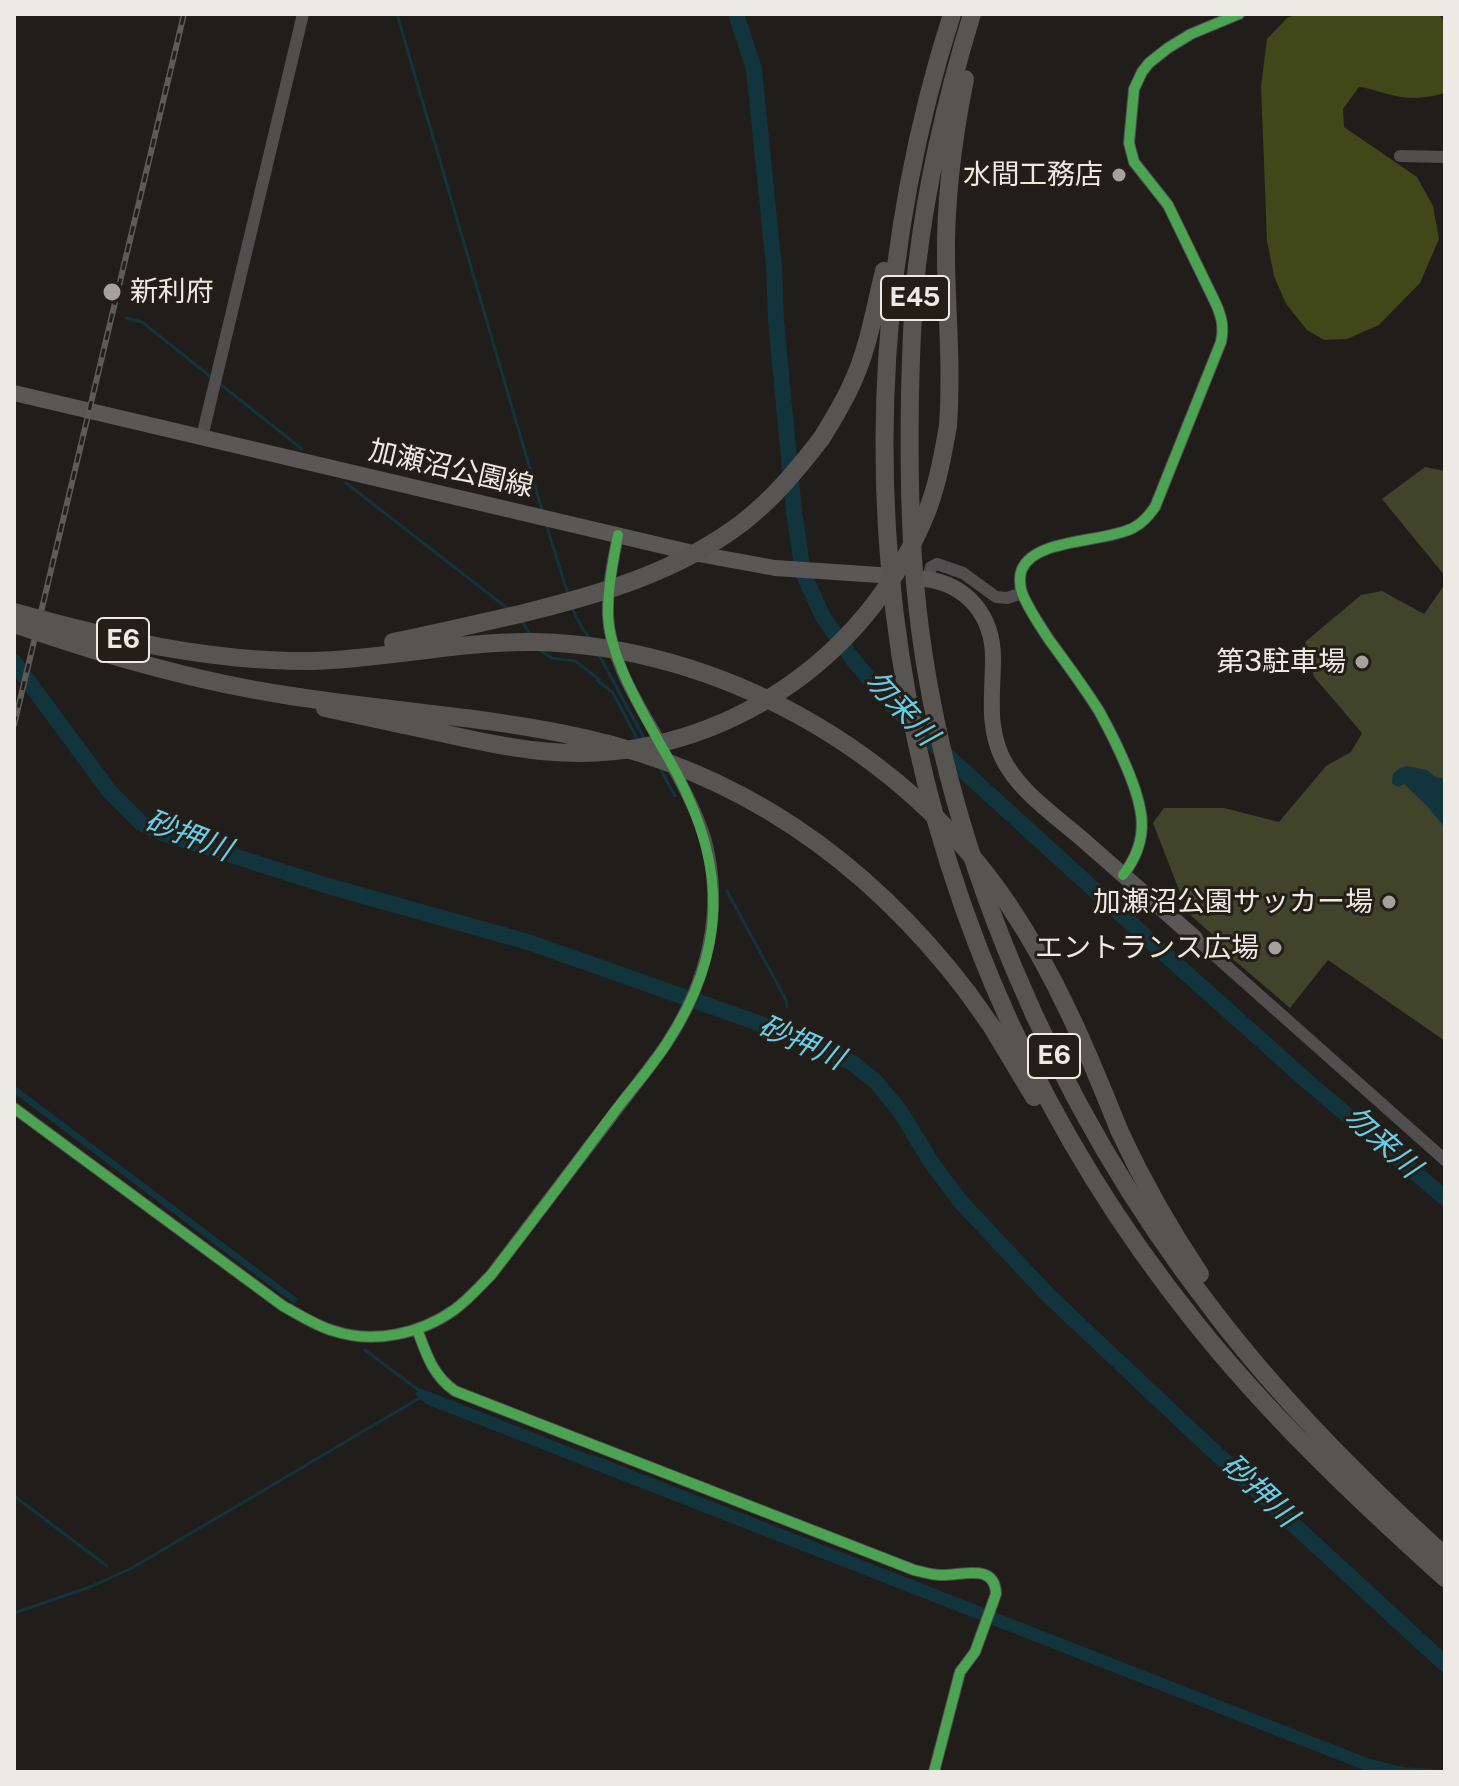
<!DOCTYPE html>
<html>
<head>
<meta charset="utf-8">
<style>
	body { margin:0 }
	#map { position:relative; width:1459px; height:1786px; overflow:hidden; background:#201d1a; font-family:"Public Sans",sans-serif }
	canvas { display:block }
	.frame { position:absolute; inset:0; border:16px solid #ede9e4; pointer-events:none }
</style>
</head>
<body>
<div id="map">
<canvas width="1459" height="1786"></canvas>
<div class="frame"></div>
</div>
<script>
const context = document.querySelector('canvas').getContext('2d');
context.lineJoin = 'round';
function paint(path, color) {
  context.fillStyle = color;
  context.fill(path, 'evenodd');
}
function stroke(path, color, width, dash) {
  context.strokeStyle = color;
  context.lineWidth = width;
  context.lineCap = dash ? 'butt' : 'round';
  context.setLineDash(dash || []);
  context.stroke(path);
}
function write(font, color, halo, rows, align = 'center') {
  context.font = font + ' "Public Sans","Noto Sans JP",sans-serif';
  context.lineWidth = 6;
  context.setLineDash([]);
  context.textBaseline = 'middle';
  context.strokeStyle = halo;
  context.fillStyle = color;
  for (const [text, x, y, turn = 0] of rows) {
    context.save();
    context.translate(x, y);
    context.rotate((+turn || 0) * Math.PI / 180);
    context.textAlign = isNaN(turn) ? turn : align;
    if (halo) context.strokeText(text, 0, 0);
    context.fillText(text, 0, 0);
    context.restore();
  }
}
paint(new Path2D(`
	M1425,467L1445,471V576L1382,499Z
	M1445,584V1041L1328,960L1290,1008L1213,942V935L1188,913L1153,823L1164,808H1224L1279,822L1326,766L1351,752L1362,733L1314,677L1305,642L1361,595L1382,591L1424,614Z`), '#3f442a');
paint(new Path2D(`
	M1297,14H1439L1445,23V93C1428,98 1410,100 1392,95C1380,93 1372,88 1359,87L1343,109L1344,127L1417,177L1433,206L1439,239L1420,283L1379,325L1347,339L1324,340L1307,330L1286,304L1274,276L1267,241L1261,86L1267,39L1287,18Z`), '#404719');
paint(new Path2D(`
	M1407,766L1427,770L1436,777L1445,779V828L1428,807L1404,784L1398,787L1392,783L1393,774L1400,768Z
	M14,1085L298,1299L294,1304L14,1093Z
	M420,1388L590,1455L596,1456L1370,1759L1402,1767L1445,1770V1772H1369L426,1404L415,1394Z`), '#12343d');
stroke(new Path2D(`
	M397,14L542,510
	M126,318L142,322L211,377
	M220,384L302,449
	M346,483L507,608
	M546,524L568,594
	M572,608L581,626L591,640
	M522,621L530,635
	M541,651L552,658L575,661L599,679L597,680L613,693L639,742
	M598,653L644,738
	M661,770L675,796
	M727,891L786,1000L787,1007
	M781,1031L785,1020
	M365,1350L421,1392
	M14,1496L107,1566
	M14,1613L90,1587L132,1568L423,1396`), '#12343d', 3);
stroke(new Path2D(`
	M736,14L754,69L774,268L776,321L794,511L803,573L823,617L854,661L892,705L944,753L1157,947L1308,1082L1445,1198
	M14,662L110,792L141,823L162,833L328,886L528,942L781,1031L851,1062L876,1082L900,1111L931,1162L960,1201L1048,1295L1192,1431L1445,1664`), '#12343d', 16);
stroke(new Path2D(`
	M1400,156L1445,157
	M202,437L303,14
	M618,535C613,561 607,588 608,615C610,663 641,707 663,747
	M928,579L931,567L937,564L963,573L996,597L1007,598L1022,593
	M1123,875C1152,838 1143,806 1126,766C1118,747 1109,729 1099,711C1084,687 1067,664 1050,641C1040,626 1029,610 1022,593C1020,586 1019,576 1022,569C1036,538 1103,543 1133,528C1143,523 1149,515 1155,507L1221,342C1224,327 1222,318 1216,304L1168,205L1134,162L1129,143L1134,89L1142,72L1149,63L1168,48L1191,34L1239,14
	M1195,938L1445,1160
	M14,1108L283,1306C300,1315 316,1326 334,1331C374,1344 420,1334 454,1310C468,1300 479,1287 491,1275C531,1222 572,1169 612,1116C630,1092 650,1068 667,1043C707,982 724,912 706,841C698,814 684,788 671,764
	M417,1329C426,1353 432,1375 455,1391L914,1570C923,1572 932,1575 941,1575C961,1576 995,1562 996,1594L975,1652L960,1672L934,1772`), '#504e4e', 12);
stroke(new Path2D(`
	M14,393L693,553L775,568L879,575
	M925,579C967,584 993,616 993,658C993,692 987,723 1001,755C1016,789 1053,814 1081,838C1119,871 1157,905 1195,938`), '#5a5756', 16);
stroke(new Path2D(`
	M952,14C808,465 897,951 1194,1321C1268,1414 1356,1498 1445,1578
	M972,14C947,96 927,180 917,266C912,308 911,352 910,394C909,457 909,520 915,583C938,842 1056,1109 1215,1313C1283,1402 1362,1481 1445,1556
	M948,426C952,369 947,318 946,261C945,200 953,139 965,79
	M821,439C833,420 845,400 854,379C869,345 875,307 884,271
	M325,708L404,725
	M968,993L992,1027L1034,1097
	M1119,1130C1142,1180 1169,1228 1200,1274`), '#575452', 18);
const rail = new Path2D(`
	M14,725L184,14`);
stroke(rail, '#5c5b5a', 6);
stroke(rail, '#241e16', 3, [9]);
stroke(new Path2D(`
	M14,612C111,639 211,662 312,661C386,659 459,641 533,642C719,645 907,752 1010,907C1056,976 1088,1052 1119,1130
	M17,625C104,655 193,681 285,695C384,711 486,716 584,738C743,773 870,864 968,993
	M393,642C437,633 480,623 524,613C601,594 677,572 742,523C773,499 797,470 821,439
	M404,725C463,737 523,754 583,753C737,750 873,650 928,509C938,482 943,454 948,426`), '#575452', 18);
stroke(new Path2D(`
	M1123,875C1152,838 1143,806 1126,766C1118,747 1109,729 1099,711C1084,687 1067,664 1050,641C1040,626 1029,610 1022,593C1020,586 1019,576 1022,569C1036,538 1103,543 1133,528C1143,523 1149,515 1155,507L1221,342C1224,327 1222,318 1216,304L1168,205L1134,162L1129,143L1134,89L1142,72L1149,63L1168,48L1191,34L1239,14
	M14,1108L283,1306C300,1315 316,1326 334,1331C374,1344 420,1334 454,1310C468,1300 479,1287 491,1275C532,1222 572,1169 612,1115C630,1091 651,1068 667,1043C727,951 727,869 677,774C654,731 608,661 608,613C608,587 613,561 618,535
	M417,1329C426,1353 432,1375 455,1391L914,1570C923,1572 932,1575 941,1575C961,1576 995,1562 996,1594L975,1652L960,1672L934,1772`), '#4ca352', 10);
for (const [x, y, r, color] of [
	[1119,175,8,"#a5a29d"],
	[112,292,10,"#a5a29d"],
	[1362,662,8,"#a5a29d"],
	[1389,902,8,"#a5a29d"],
	[1275,948,8,"#a5a29d"]
]) {
  const dot = new Path2D();
  dot.arc(x, y, r, 0, 2 * Math.PI);
  context.fillStyle = color;
  context.fill(dot);
  stroke(dot, '#241e16', 3);
}
for (const [x, y, w] of [
	[915,298,68],
	[123,640,52],
	[1054,1056,52]
]) {
  const box = new Path2D();
  box.roundRect(x - w / 2, y - 22, w, 44, 6);
  context.fillStyle = '#241e16';
  context.fill(box);
  stroke(box, '#ede9e4', 2);
}
write('bold 26px', '#ede9e4', null, [
	["E45",915,298],
	["E6",123,640],
	["E6",1054,1056]
]);
write('28px', '#ede9e4', '#241e16', [
	["水間工務店",1103,175],
	["新利府",130,292,"left"],
	["第3駐車場",1346,662],
	["加瀬沼公園サッカー場",1373,902],
	["エントランス広場",1259,948]
], 'right');
write('28px', '#ede9e4', '#241e16', [
	["加瀬沼公園線",451,469,13]
]);
write('italic 30px', '#65ceeb', '#241e16', [
	["勿来川",901,708,47],
	["砂押川",188,836,21],
	["砂押川",801,1043,24],
	["勿来川",1382,1142,42],
	["砂押川",1259,1491,43]
]);
</script>
</body>
</html>
